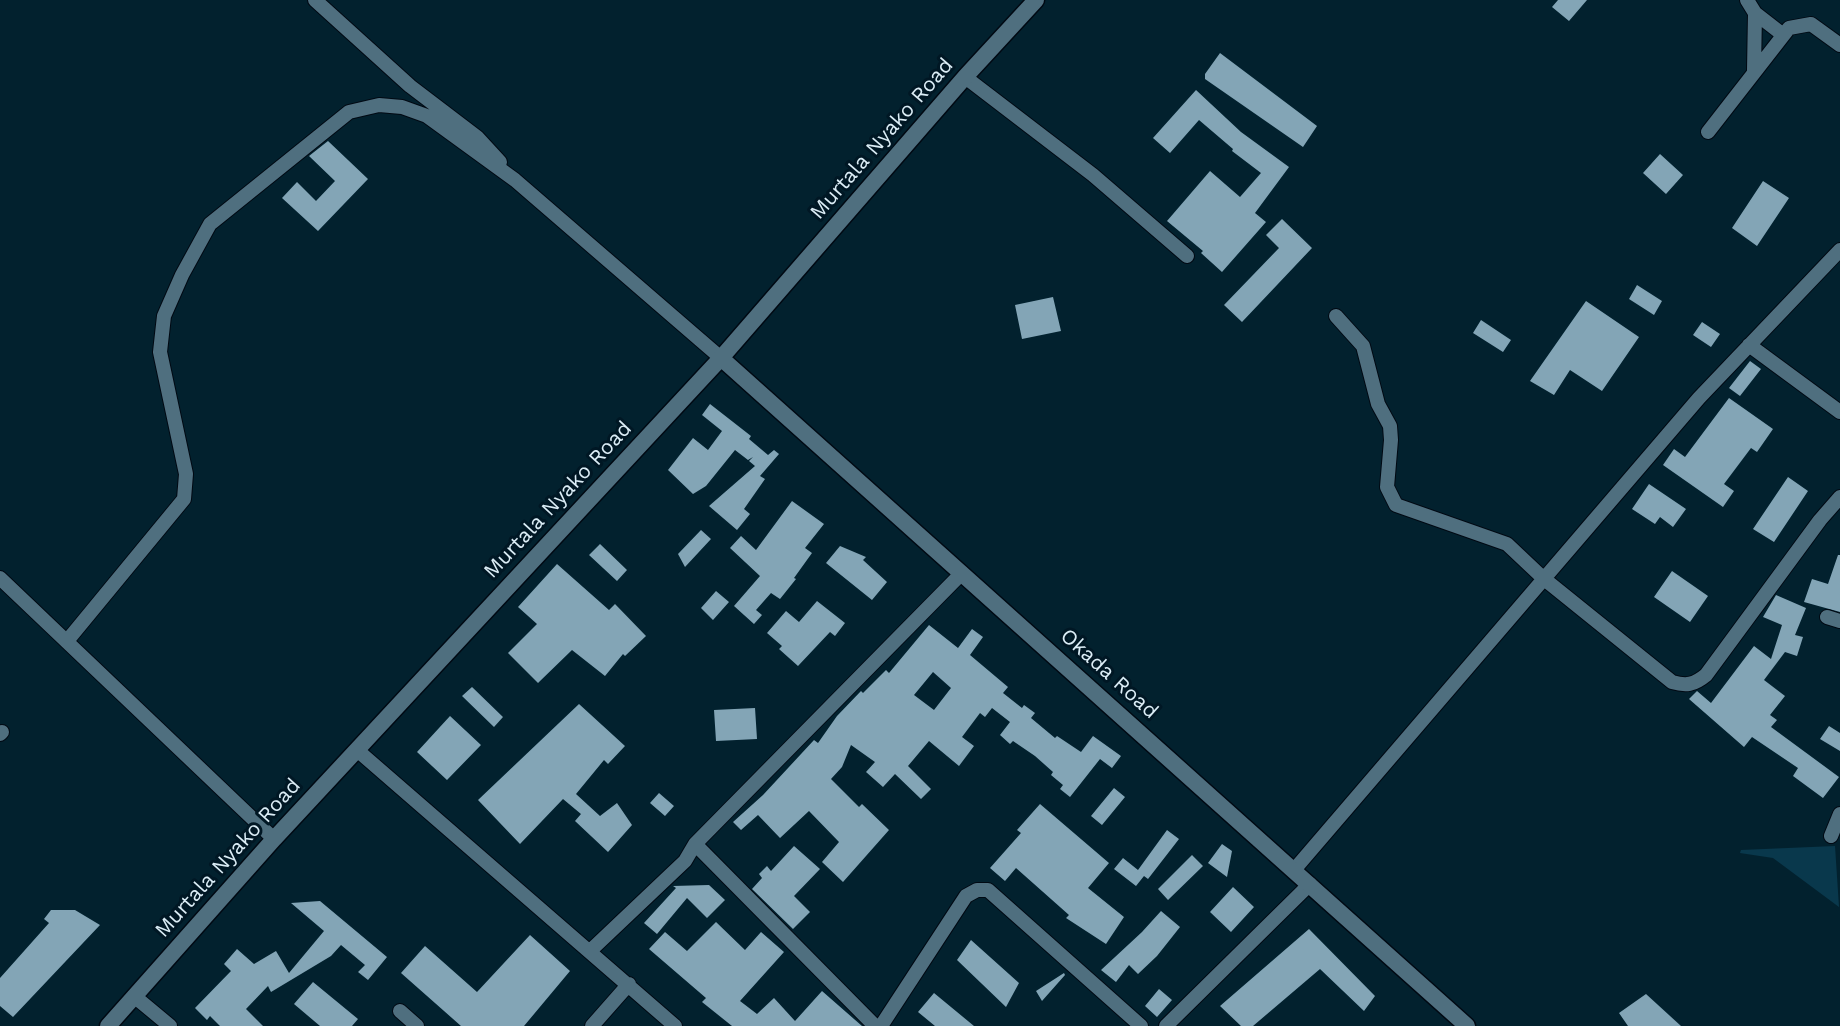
<!DOCTYPE html>
<html>
<head>
<meta charset="utf-8">
<style>
	body { margin:0 }
	canvas { display:block; background:#02212e }
</style>
</head>
<body>
<canvas width="1840" height="1026"></canvas>
<script>
const context = document.querySelector('canvas').getContext('2d');
context.lineJoin = 'round';
function paint(path, color) {
  context.fillStyle = color;
  context.fill(path, 'evenodd');
}
function stroke(path, color, width, dash) {
  context.strokeStyle = color;
  context.lineWidth = width;
  context.lineCap = dash ? 'butt' : 'round';
  context.setLineDash(dash || []);
  context.stroke(path);
}
function write(font, color, halo, rows, align = 'center') {
  context.font = font + ' "Work Sans",sans-serif';
  context.lineWidth = 6;
  context.setLineDash([]);
  context.textBaseline = 'middle';
  context.strokeStyle = halo;
  context.fillStyle = color;
  for (const [text, x, y, turn = 0] of rows) {
    context.save();
    context.translate(x, y);
    context.rotate((+turn || 0) * Math.PI / 180);
    context.textAlign = isNaN(turn) ? turn : align;
    if (halo) context.strokeText(text, 0, 0);
    context.fillText(text, 0, 0);
    context.restore();
  }
}
paint(new Path2D(`
	M1835,846L1839,907L1773,858L1740,853L1741,850Z`), '#09384c');
paint(new Path2D(`
	M1558,0H1587L1569,21L1552,7Z
	M1220,53L1317,126L1303,147L1205,79V74Z
	M1196,90L1241,132L1289,167L1255,213L1266,222L1222,272L1201,253L1203,251L1167,221L1210,171L1240,197L1261,173L1232,151L1233,149L1199,120L1170,153L1153,138Z
	M328,141L368,179L318,231L282,198L297,182L316,201L335,181L309,156Z
	M1660,154L1683,175L1666,194L1643,173Z
	M1763,181L1789,198L1757,246L1732,228Z
	M1282,219L1312,248L1242,322L1224,305L1279,248L1266,235Z
	M1637,285L1662,301L1654,315L1629,299Z
	M1053,297L1061,331L1022,339L1015,305Z
	M1586,301L1639,337L1602,391L1570,370L1554,395L1530,381Z
	M1481,320L1511,340L1503,352L1473,333Z
	M1702,322L1720,334L1711,347L1693,335Z
	M1750,361L1761,369L1740,396L1729,388Z
	M1729,398L1773,429L1757,452L1751,448L1724,484L1734,491L1723,507L1663,465L1674,449L1685,457Z
	M710,404L751,436L749,439L768,455L774,450L779,454L760,476L765,479L744,509L750,514L737,530L709,506L755,466L749,461L753,457L748,460L735,450L706,486L693,494L668,470L693,438L708,450L722,431L702,415Z
	M1788,477L1808,491L1774,542L1753,529Z
	M1649,484L1686,509L1673,527L1660,517L1655,524L1632,509Z
	M792,501L824,524L805,548L812,553L794,578L796,579L780,599L771,593L756,610L762,615L754,624L734,606L760,576L730,548L741,536L756,550Z
	M701,530L711,539L685,567L678,554Z
	M600,544L627,570L617,581L589,555Z
	M840,546L866,557L863,560L887,582L872,600L826,563Z
	M1838,555H1840V612L1804,602L1812,579L1828,584Z
	M557,564L609,610L615,604L646,636L625,656L623,654L605,676L572,650L538,683L508,653L537,624L518,607Z
	M1672,571L1708,596L1690,622L1654,597Z
	M716,591L729,602L713,620L701,608Z
	M1776,595L1806,608L1795,635L1803,637L1797,656L1785,652L1764,680L1785,696L1770,715L1777,720L1771,727L1839,777L1823,798L1793,776L1798,768L1752,737L1744,747L1689,699L1697,691L1711,703L1754,646L1771,659L1782,625L1763,617Z
	M817,601L845,623L835,636L830,632L798,666L779,649L782,646L767,633L786,611L799,622Z
	M929,625L958,648L972,629L983,637L970,655L1008,687L1003,693L1022,708L1024,705L1035,713L1031,718L1055,738L1057,736L1081,752L1093,736L1121,756L1112,768L1100,759L1070,797L1060,789L1063,785L1051,775L1053,772L1035,756L1013,741L1010,744L1000,735L1010,722L992,708L985,717L980,713L962,737L974,746L959,766L929,741L908,766L931,789L921,799L895,774L883,787L866,772L875,762L851,745L842,767L831,779L859,807L862,804L889,830L843,882L822,862L839,842L809,811L780,838L758,815L741,830L733,822L763,795L814,740L818,743L837,716L861,691L863,693L886,670L889,673ZM933,672L951,688L934,710L914,695Z
	M472,687L503,717L494,727L462,696Z
	M579,704L625,746L608,764L604,760L576,794L600,816L617,803L632,825L608,852L575,821L581,814L563,799L520,844L478,800Z
	M755,708L757,739L716,741L714,710Z
	M450,716L481,745L447,780L417,752Z
	M1829,726L1840,733V751L1820,739Z
	M1114,788L1125,797L1102,825L1091,816Z
	M659,793L674,806L665,816L650,803Z
	M1040,804L1109,863L1088,888L1124,917L1106,944L1066,918L1069,915L1016,868L1005,881L990,868L1021,833L1017,830Z
	M1167,830L1179,839L1148,879L1144,876L1136,886L1114,869L1123,858L1138,870Z
	M1222,844L1232,851L1227,877L1208,863Z
	M794,846L820,869L794,896L810,912L793,929L752,889L762,878L759,874L767,866L771,871Z
	M1192,855L1203,866L1168,900L1158,889Z
	M709,885L725,900L707,918L687,898L657,934L644,923L676,888L673,886Z
	M1233,887L1254,907L1231,932L1210,912Z
	M320,901L387,957L368,980L358,972L365,965L341,945L331,956L271,992L268,986L246,1009L263,1026H220L210,1016L207,1020L195,1008L231,971L224,964L237,949L254,964L276,951L289,973L324,931L291,903Z
	M51,910H75L100,925L13,1017L0,1006V978L49,923L44,919Z
	M1161,911L1180,927L1157,956L1138,974L1129,965L1116,982L1101,970L1142,932Z
	M716,922L745,950L761,932L784,952L740,1001L757,1014L774,998L795,1021L822,991L862,1026H732L702,1002L706,998L649,949L665,932L687,951Z
	M1309,929L1375,996L1364,1011L1320,969L1253,1026H1241L1220,1006Z
	M530,935L570,971L524,1026H461L401,973L425,946L477,992Z
	M971,940L1019,983L1006,1007L957,960Z
	M1064,973L1065,975L1042,1001L1036,991Z
	M313,982L358,1019L352,1026H320L294,1004Z
	M1159,989L1172,1000L1157,1017L1145,1006Z
	M934,993L974,1026H935L918,1012Z
	M1646,994L1681,1026H1628L1619,1013Z`), '#83a5b6');
const minor = new Path2D(`
	M315,0L410,86L477,137L500,162
	M1747,0L1755,13L1782,34
	M1754,70L1755,13
	M965,77L1093,175L1187,256
	M1708,132L1789,28L1811,24L1840,45
	M1336,316L1363,346L1378,404L1390,426L1391,440L1387,487L1396,505L1507,544L1543,578L1672,682C1686,686 1694,685 1706,675L1820,520L1840,497
	M1749,345L1840,412
	M0,578L274,839
	M1827,617L1840,621
	M67,641L184,499L186,474L160,352L164,316L182,275L210,224L349,112L379,105L402,107L427,116L515,180L721,358
	M0,734L2,732
	M357,750L675,1026
	M1831,836L1840,814
	M695,844L875,1026
	M1294,870L1699,398L1840,250
	M590,951L685,861L695,844L962,573
	M134,996L170,1026
	M400,1011L417,1026
	M592,1026L629,984
	M881,1026L966,896L977,890H988L1141,1026
	M1166,1026L1310,884`);
const tertiary = new Path2D(`
	M721,358L1467,1026
	M108,1026L274,839L721,358L965,77L1036,0`);
stroke(minor, '#000913', 16);
stroke(tertiary, '#000913', 19);
stroke(minor, '#4f6f7f', 14);
stroke(tertiary, '#4f6f7f', 16);
write('21px', '#dbedf6', '#001724', [
	["Murtala Nyako Road",882,139,-49],
	["Murtala Nyako Road",558,500,-47],
	["Okada Road",1109,674,42],
	["Murtala Nyako Road",228,858,-48]
]);
</script>
</body>
</html>
